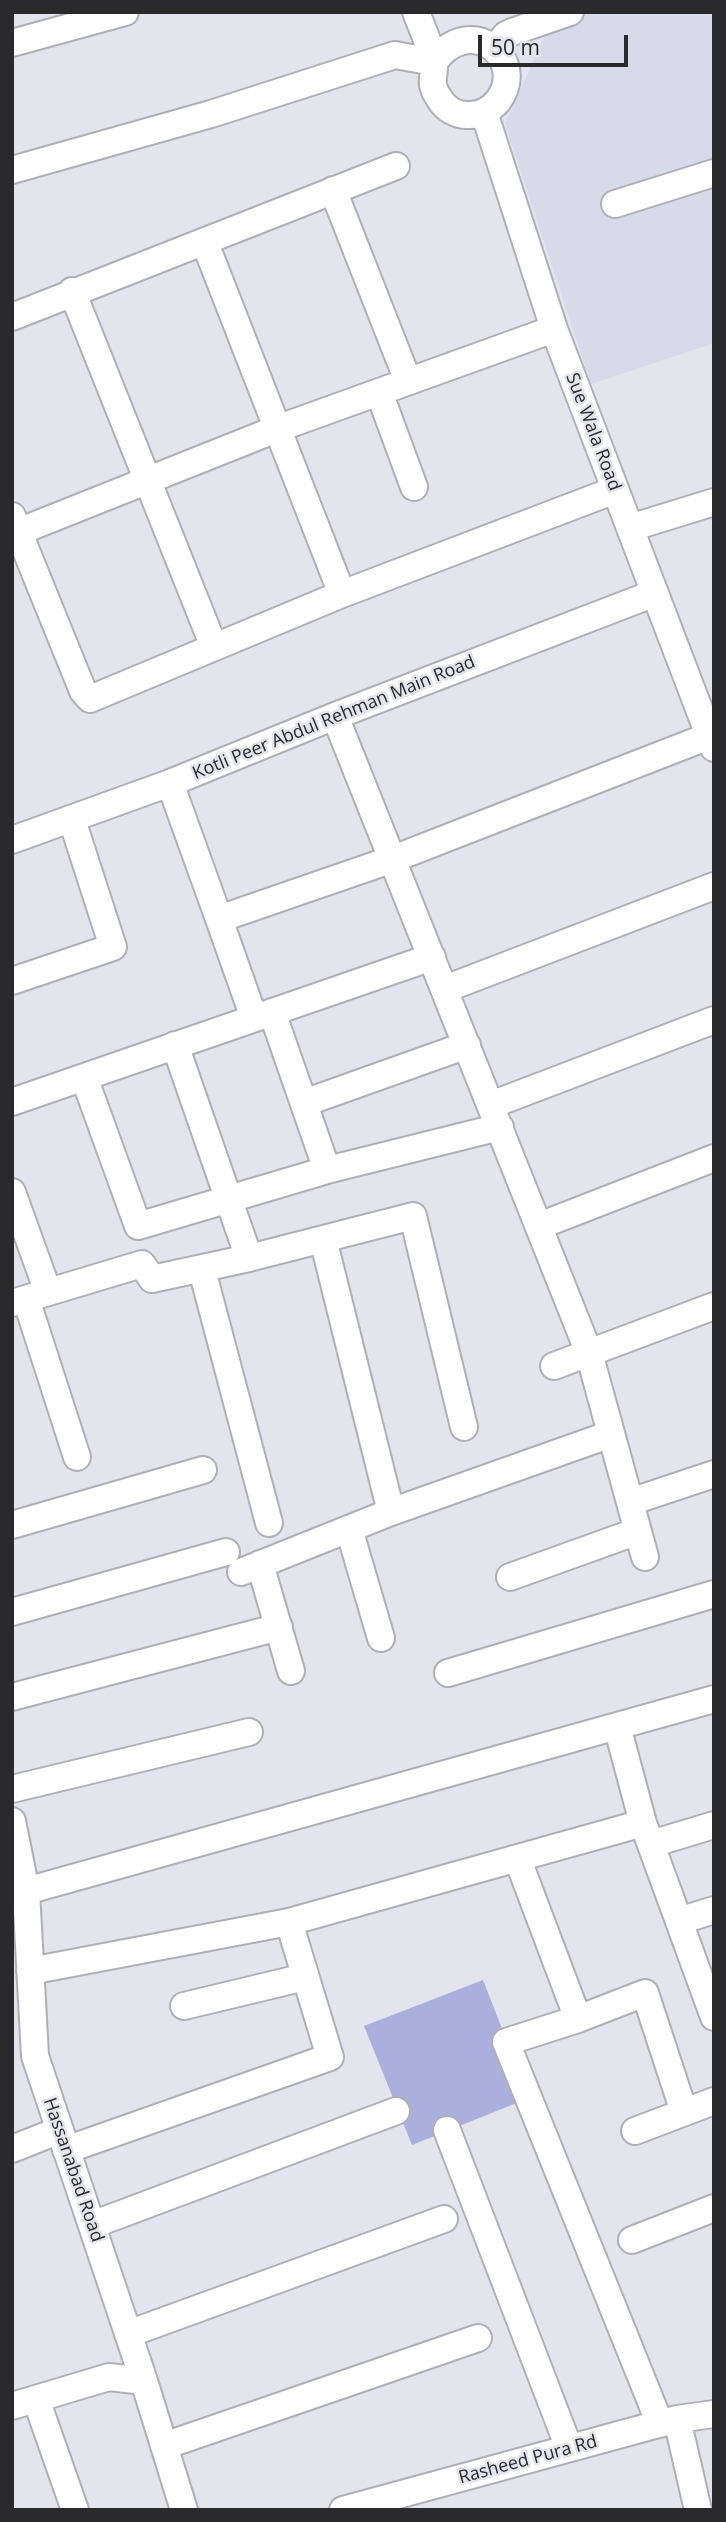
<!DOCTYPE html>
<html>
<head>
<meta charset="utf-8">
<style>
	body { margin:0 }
	#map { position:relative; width:726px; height:2522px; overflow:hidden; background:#e3e4ec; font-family:"Open Sans",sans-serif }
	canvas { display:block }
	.frame { position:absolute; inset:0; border:14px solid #2a2a2d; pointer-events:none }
	.scale { position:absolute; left:478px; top:35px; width:150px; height:32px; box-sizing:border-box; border:4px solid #2a2a2d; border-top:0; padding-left:9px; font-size:21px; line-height:24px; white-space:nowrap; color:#2a2a2d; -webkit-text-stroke:5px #e3e4ec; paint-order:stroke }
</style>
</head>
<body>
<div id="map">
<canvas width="726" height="2522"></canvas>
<div class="frame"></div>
<div class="scale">50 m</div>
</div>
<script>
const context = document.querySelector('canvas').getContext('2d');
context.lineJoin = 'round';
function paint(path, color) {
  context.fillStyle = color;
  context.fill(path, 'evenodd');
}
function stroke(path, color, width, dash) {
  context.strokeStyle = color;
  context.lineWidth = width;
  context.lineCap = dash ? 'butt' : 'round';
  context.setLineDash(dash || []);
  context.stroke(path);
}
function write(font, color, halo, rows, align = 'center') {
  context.font = font + ' "Open Sans",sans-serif';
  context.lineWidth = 5;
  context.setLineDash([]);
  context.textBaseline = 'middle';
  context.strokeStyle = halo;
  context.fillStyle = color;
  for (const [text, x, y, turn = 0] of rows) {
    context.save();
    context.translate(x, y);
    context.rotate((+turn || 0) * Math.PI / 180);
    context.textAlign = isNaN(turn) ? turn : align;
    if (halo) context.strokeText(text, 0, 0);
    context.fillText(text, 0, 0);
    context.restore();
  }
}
paint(new Path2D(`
	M589,12H714V343L591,384L505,124L550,24Z`), '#d8daea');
paint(new Path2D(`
	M483,1980L529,2098L412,2145L364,2026Z`), '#abafde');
const minor = new Path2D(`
	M416,12C420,23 434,55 434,63C435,78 428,82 439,98C445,109 457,116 470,115C481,115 491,109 498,101C529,59 470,11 434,62
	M12,43L125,12
	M494,49L506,35L512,32L570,12
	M484,112L554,329L714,748
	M12,170L211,114L395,55L434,62
	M333,190L408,381
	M615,204L714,173
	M205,243L342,594
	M72,291L214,647
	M12,317L396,166
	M379,392L414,487
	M12,516L83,691L90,699L342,594L615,490
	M630,528L714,502
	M18,532L279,428L554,329
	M335,716L589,1353L645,1557
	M170,783L219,919L393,859L709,736
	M12,840L170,783L335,716L655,593
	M219,919L254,1018
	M12,981L113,947L72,820
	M445,989L714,886
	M272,1012L327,1170L500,1127
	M84,1077L138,1226L327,1170
	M12,1102L432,957
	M304,1103L467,1045
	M491,1105L714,1020
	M12,1192L48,1292
	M539,1226L714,1158
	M323,1239L391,1512
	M249,1258L413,1216L464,1427
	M202,1270L269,1523
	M26,1299L77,1457
	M12,1303L142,1264L152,1279L249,1258L175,1045
	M554,1366L714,1306
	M630,1502L714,1474
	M12,1525L203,1470
	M349,1529L381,1638
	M260,1564L291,1671
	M241,1572L391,1512L611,1434
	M510,1577L638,1531
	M12,1612L226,1552
	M448,1673L714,1594
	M12,1697L279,1627
	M617,1726L643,1823
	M12,1789L249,1732
	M12,1821L26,1891L35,2056L144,2381L184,2510
	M651,1844L714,1825
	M518,1860L578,2019L506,2042L660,2424
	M26,1891L714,1699
	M679,1921L714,1910
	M30,1971L289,1922L643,1823L714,2017
	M184,2006L305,1977
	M578,2019L645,1993L684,2112
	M447,2130L569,2448
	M635,2131L714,2101
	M12,2149L60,2130
	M66,2150L330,2057L289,1922
	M92,2225L396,2111
	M632,2240L714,2208
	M128,2334L444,2219
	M36,2399L75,2510
	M12,2406L109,2377L144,2381
	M677,2419L698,2510
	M164,2446L478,2338
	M343,2510L677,2419L714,2414`);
stroke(minor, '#afafb8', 30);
stroke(minor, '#fff', 26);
write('18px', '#2a2a2d', '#e3e4ec', [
	["Sue Wala Road",593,432,69],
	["Kotli Peer Abdul Rehman Main Road",334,718,-22],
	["Hassanabad Road",73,2170,71],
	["Rasheed Pura Rd",528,2460,-15]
]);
</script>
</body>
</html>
